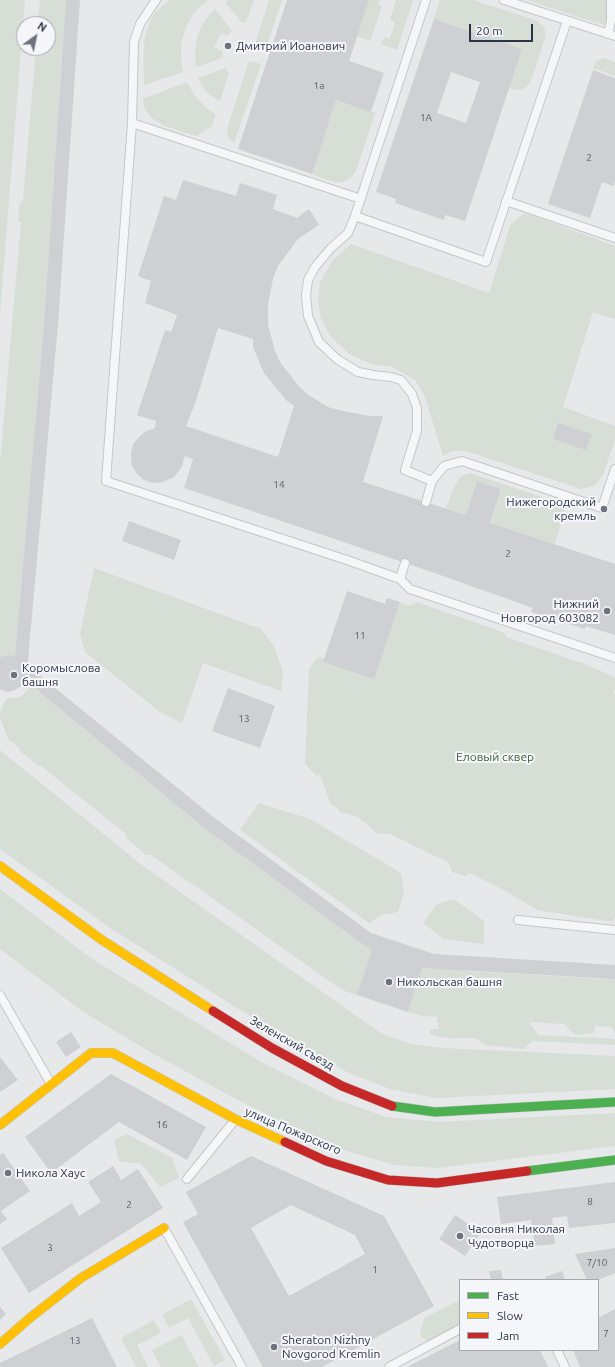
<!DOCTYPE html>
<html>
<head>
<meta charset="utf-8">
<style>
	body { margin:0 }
	#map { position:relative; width:615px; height:1367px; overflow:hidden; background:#e6e8ea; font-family:Ubuntu,sans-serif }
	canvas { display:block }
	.legend { position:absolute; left:459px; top:1279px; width:140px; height:72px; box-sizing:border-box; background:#f4f6f9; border:1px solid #a4a8b1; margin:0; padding:5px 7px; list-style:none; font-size:12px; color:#2b3445 }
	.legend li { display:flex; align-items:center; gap:8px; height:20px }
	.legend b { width:20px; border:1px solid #a4a8b1 }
	.north { position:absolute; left:16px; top:16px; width:40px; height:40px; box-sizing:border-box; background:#f4f6f9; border:1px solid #a4a8b1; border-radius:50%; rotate:33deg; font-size:11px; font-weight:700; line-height:16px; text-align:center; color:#2b3445 }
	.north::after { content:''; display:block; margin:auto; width:14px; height:18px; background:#6c737f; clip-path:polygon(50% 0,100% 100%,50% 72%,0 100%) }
	.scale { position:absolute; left:469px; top:24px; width:64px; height:18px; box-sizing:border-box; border:2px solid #2b3445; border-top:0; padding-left:5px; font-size:12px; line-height:14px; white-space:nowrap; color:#2b3445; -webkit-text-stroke:3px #f4f6f9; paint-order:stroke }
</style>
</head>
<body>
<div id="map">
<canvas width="615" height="1367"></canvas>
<ul class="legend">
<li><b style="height:5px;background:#4caf50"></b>Fast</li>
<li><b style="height:5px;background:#ffc107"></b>Slow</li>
<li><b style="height:5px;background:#c62828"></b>Jam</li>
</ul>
<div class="north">N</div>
<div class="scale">20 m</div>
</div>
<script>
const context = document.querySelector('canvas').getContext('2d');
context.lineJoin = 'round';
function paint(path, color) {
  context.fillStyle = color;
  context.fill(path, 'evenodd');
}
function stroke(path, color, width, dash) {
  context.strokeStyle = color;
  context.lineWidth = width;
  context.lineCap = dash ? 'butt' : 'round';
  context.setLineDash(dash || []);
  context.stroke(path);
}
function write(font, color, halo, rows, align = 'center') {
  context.font = font + ' Ubuntu,sans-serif';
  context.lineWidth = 4;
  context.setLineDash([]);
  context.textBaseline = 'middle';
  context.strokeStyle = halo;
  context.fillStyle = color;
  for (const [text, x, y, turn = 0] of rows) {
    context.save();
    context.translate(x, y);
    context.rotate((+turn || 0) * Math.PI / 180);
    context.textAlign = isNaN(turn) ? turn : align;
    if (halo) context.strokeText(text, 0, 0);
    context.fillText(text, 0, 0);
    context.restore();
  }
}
paint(new Path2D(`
	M0,0H25L0,314Z
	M40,0H66L44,323L15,656L10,655L0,657V463L21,222L18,221L20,203L23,201L36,48H48V24H38Z
	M170,0H208C204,4 199,7 196,11C182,28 178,51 183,72L144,85C144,62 140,32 156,12C160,8 166,4 170,0Z
	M228,0H254L246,22L242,23L225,2Z
	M269,0H282L266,48L255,44Z
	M369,0H380L378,5L382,6L370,41L356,36Z
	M396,0H413L397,50L381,44L384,37L390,39L395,22L390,20Z
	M440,0H473L538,21L544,27L546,35C542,45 533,84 525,88C519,91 514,89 509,88L522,49L434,19Z
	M527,0H615V28L588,20Z
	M215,9L232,31L227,36L221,33L214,47L222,51L223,58L196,67C193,44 198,25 215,9Z
	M603,58L615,62V76L593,68L596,61Z
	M249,61L261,64L234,143L228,137L227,129Z
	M225,68L229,73L220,101C208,95 204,90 198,78Z
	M187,82C195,98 202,105 216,115L212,126L197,136C176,129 144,125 143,99Z
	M336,100L375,113L356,171C344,190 329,180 312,174Z
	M524,214L534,216L615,246V319L593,312L563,407L615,426V440L603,475L594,486L581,489L466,451H452L443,456L425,397L415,380L392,367L371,364L349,354L331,337L321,319L318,302L320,282L333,260L351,244L489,293L510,226L517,218Z
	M470,473L557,502L564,507V514L555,544L490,523L501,489L477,481L466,515L446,508L455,485L460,477Z
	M94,568L261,629L274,646L283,672L281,691L203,663L182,723L160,712L85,652L80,634Z
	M400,602L410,606L417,602L505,633L506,637L582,663L615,677V688L613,694L615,695V916L613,922L537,910L502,889L469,873L465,876L452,872L449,863L390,834L376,833C368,823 353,812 340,813L338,808L331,805L320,774L317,776L305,764L309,669L318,657L347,665L379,663Z
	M32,686L203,827L372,951L357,995L342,990L151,855H146L126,838V834L41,766H38L19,750L20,748L8,739L0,718V712L6,699L20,697Z
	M0,750L143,866L381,1033L411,1044L443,1048L615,1056V1089L436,1098L390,1089L347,1072L280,1035L110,928L0,849Z
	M259,803L310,819L401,873L404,892L398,912L381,915L369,923L240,830Z
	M0,889L92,959L263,1063L335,1099L386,1117L438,1122L615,1113V1146L438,1168L394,1165L340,1149L325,1143L234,1098L154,1054L83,1012L0,949Z
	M454,899L484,921V944L444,939L423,923L437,904Z
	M442,964L465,966L466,971L605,979L608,971L615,972V1034L612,1027L595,1026L594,1033L575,1035L564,1024L529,1022L538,1035L615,1039V1045L532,1041L524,1049L485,1045L475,1038H457L454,1039C445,1036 436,1039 429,1033L431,1029H439L437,1019L438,1017L423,1016L408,1012L422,968L440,969Z
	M127,1134L172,1158L179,1178L160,1187L141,1164L119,1161L114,1140Z
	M191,1299L225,1360L214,1366L188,1318L169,1328L162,1315Z
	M460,1300V1333L434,1347L420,1335L424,1318Z
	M154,1320L161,1333L137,1345L148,1367H136L121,1338Z
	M181,1335L199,1367H161L152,1350Z`), '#d6ded6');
paint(new Path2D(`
	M66,0H80L58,324L28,660L32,669L212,816L371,933L434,954L615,965V979L422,968L408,1012L357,995L372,951L203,827L25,680L21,686L15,690L8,692L0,689V657L10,655L15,656L44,323Z
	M287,0H369L349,61L384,73L371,112L336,100L312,174L238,149Z
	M434,19L522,49L465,221L445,215L444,220L395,203L396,199L376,192ZM451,72L480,82L466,123L437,113Z
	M593,70L615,78V182L613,186L602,182L590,218L548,204Z
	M183,180L236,196L240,183L277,195L273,209L297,218L309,209L319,225L298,239L278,266L273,279L268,304V325L275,351L280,362L297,384L307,394L328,407L339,410L368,416H383L363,482L466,515L477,481L501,489L490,523L615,564V635L586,626L585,629L531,612L533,608L426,570L184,488L193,459L185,456L181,468L174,477L163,482L153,483L144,480L137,474L132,466L131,454L133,444L139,437L146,431L155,428L156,421L137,415L165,330L171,332L177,315L145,303L151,281L138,276L164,196L176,200ZM218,328L253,339V347L264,373L286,400L294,406L278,457L186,426L196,401Z
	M558,423L592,434L586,450L553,439Z
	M129,521L181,540L174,560L122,541Z
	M347,591L385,604L387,598L400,602L374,679L323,662Z
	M228,688L275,706L260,748L212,731Z
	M71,1032L81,1047L66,1057L56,1042Z
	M0,1057L18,1080L0,1092Z
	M111,1074L206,1127L187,1160L119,1122L51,1173L25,1137Z
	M3,1153L30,1191L1,1211L7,1219L0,1224V1155Z
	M251,1156L384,1216L434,1306L322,1367H263L183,1222L198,1214L186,1192ZM291,1205L355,1235L365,1254L289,1296L251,1228Z
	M113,1166L121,1180L138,1169L163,1208L29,1293L1,1248L72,1203L79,1216L101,1202L88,1182Z
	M615,1182V1223L569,1228L567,1216L552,1218L555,1244L535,1246L531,1220L501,1224L497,1197Z
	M455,1215L481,1232L465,1256L439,1239Z
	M615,1248V1273L598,1280H587L575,1254Z
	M501,1270L503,1280H491L489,1271Z
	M562,1271L565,1280H546L545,1277Z
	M0,1307L6,1314L0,1320Z
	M615,1309V1367H580L573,1350H598V1318Z
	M92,1318L117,1367H0V1363Z
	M460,1340V1350H540L548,1367H407Z`), '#ced0d3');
const lane = new Path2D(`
	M156,0L140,24L134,42L132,123L361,199
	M426,0L355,216L486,262L567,21
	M504,0L615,36
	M608,34L611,21V0
	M132,123L106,481L347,560L400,579L410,589L615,658
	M506,201L615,238
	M355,216L348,233L331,248L315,267L308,280L306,296L308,316L319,342L337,359L358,372L373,375L391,377L401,380L412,394L417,408V431L405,470L432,481
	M426,502L432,481L444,466L462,461L602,508L615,469
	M400,579L405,563
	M518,920L615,930
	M0,995L51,1084
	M187,1179L235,1120
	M164,1228L242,1367
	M557,1350L565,1367
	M389,1367L460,1329`);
const fast = new Path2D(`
	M392,1106L435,1112L615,1102
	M527,1171L615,1160`);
const slow = new Path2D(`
	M0,866L102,940L213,1011
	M0,1125L91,1053H113L235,1119L285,1142
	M0,1344L31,1317L81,1278L164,1228`);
const jam = new Path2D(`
	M213,1011L272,1048L342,1086L392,1106
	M285,1142L326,1161L388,1180L437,1183L527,1171`);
stroke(lane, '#c4c6c8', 10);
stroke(fast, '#c4c6c8', 10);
stroke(slow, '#c4c6c8', 10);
stroke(jam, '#c4c6c8', 10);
stroke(lane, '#f5f6f7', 8);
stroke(fast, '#4caf50', 9);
stroke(slow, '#ffc107', 9);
stroke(jam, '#c62828', 9);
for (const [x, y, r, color] of [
	[228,46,4,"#6c737f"],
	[604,509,4,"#6c737f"],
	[607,611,4,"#6c737f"],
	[14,675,4,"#6c737f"],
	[389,982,4,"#6c737f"],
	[8,1173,4,"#6c737f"],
	[460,1236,4,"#6c737f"],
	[274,1347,4,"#6c737f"]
]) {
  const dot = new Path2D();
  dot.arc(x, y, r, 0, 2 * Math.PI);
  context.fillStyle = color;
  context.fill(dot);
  stroke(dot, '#f4f6f9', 1.5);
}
write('10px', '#545c69', null, [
	["1а",319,86],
	["1А",426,118],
	["2",589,158],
	["14",279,485],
	["2",508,554],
	["11",360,636],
	["13",244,719],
	["16",162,1125],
	["8",590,1202],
	["2",129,1205],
	["3",50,1248],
	["7/10",597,1263],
	["1",375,1270],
	["7",606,1334],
	["13",75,1341]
]);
write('12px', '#2b3445', '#f4f6f9', [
	["Дмитрий Иоанович",236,46],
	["Нижегородский",596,502,"right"],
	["кремль",596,516,"right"],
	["Нижний",599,604,"right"],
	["Новгород 603082",599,618,"right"],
	["Коромыслова",22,668],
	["башня",22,682],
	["Никольская башня",397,982],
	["Никола Хаус",16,1173],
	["Часовня Николая",468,1229],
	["Чудотворца",468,1243],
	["Sheraton Nizhny",282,1340],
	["Novgorod Kremlin",282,1354]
], 'left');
write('12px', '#3f6138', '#f4f6f9', [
	["Еловый сквер",495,757]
]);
write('12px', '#2b3445', '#f4f6f9', [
	["Зеленский съезд",292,1043,30],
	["улица Пожарского",293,1131,23]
]);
</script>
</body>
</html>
